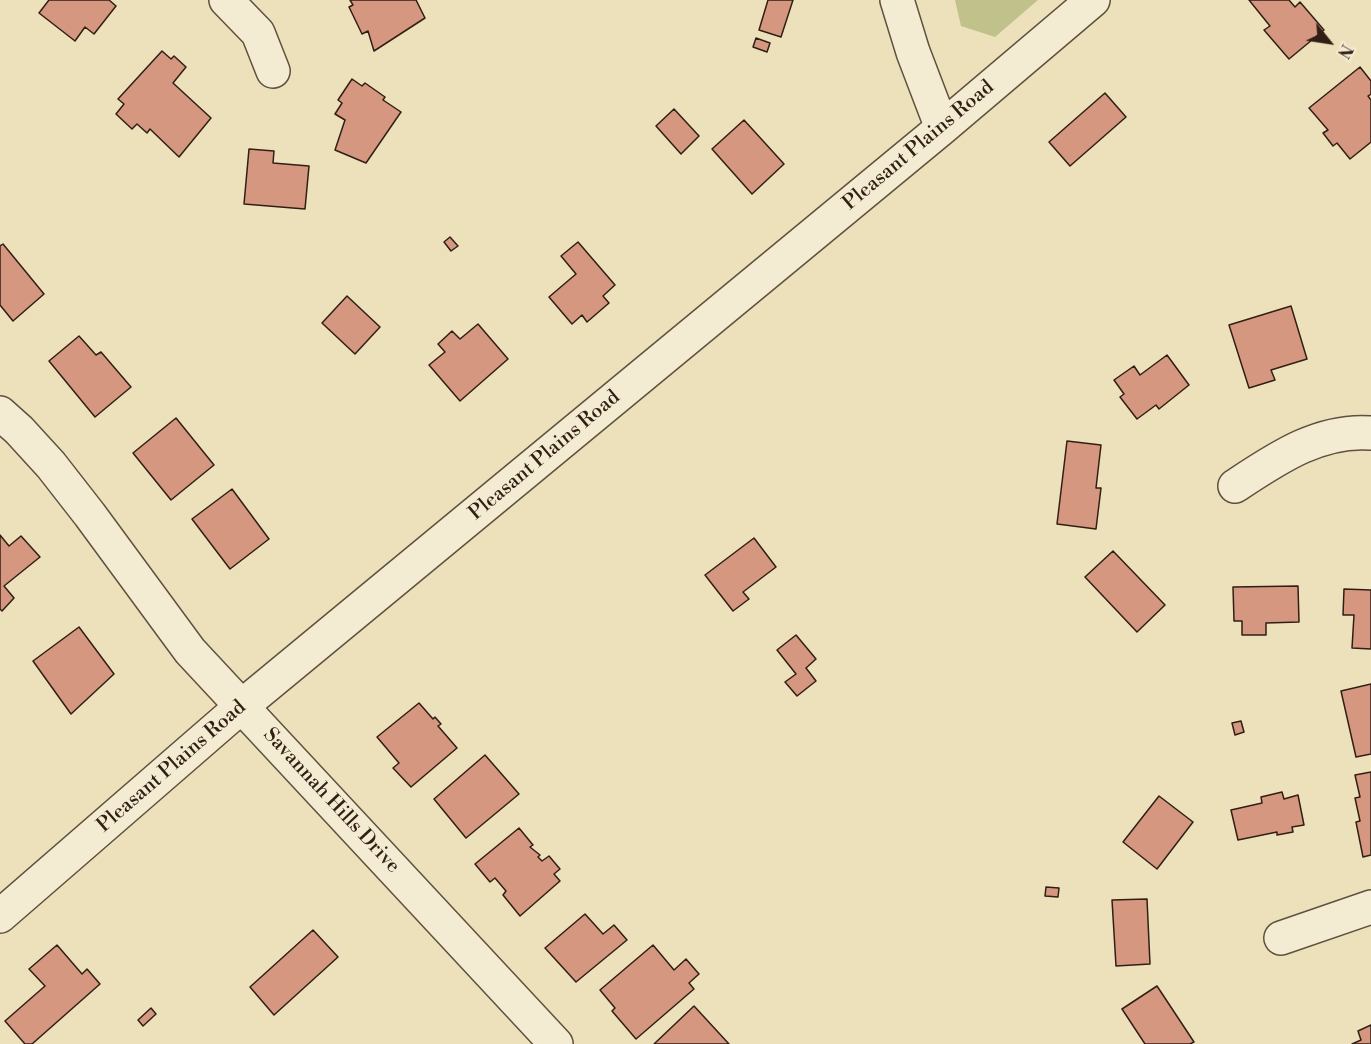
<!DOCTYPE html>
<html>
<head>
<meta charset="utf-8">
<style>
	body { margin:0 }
	#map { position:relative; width:1371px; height:1044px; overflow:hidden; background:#ede1bb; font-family:"Libre Bodoni",serif }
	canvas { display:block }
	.north { position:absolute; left:1299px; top:12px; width:60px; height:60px; -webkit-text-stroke:4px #f3ecd3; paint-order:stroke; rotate:120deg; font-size:16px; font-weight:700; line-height:24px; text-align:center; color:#311f14 }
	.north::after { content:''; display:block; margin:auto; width:21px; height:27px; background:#311f14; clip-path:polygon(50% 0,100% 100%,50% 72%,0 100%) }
</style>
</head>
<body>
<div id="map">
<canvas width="1371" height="1044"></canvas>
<div class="north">N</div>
</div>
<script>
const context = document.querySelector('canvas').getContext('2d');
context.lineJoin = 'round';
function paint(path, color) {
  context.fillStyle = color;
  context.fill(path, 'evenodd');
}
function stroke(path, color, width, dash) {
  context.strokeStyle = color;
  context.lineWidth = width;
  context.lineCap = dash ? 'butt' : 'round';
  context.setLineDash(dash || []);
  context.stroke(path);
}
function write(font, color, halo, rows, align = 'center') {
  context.font = font + ' "Libre Bodoni",serif';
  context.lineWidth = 4.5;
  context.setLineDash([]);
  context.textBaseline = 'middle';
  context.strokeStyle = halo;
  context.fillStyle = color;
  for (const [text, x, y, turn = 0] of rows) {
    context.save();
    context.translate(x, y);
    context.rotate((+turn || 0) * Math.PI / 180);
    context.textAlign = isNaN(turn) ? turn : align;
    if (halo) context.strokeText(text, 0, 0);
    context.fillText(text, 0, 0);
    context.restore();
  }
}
paint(new Path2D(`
	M955,0H1038L995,37L961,26Z`), '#c0c18b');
const building = new Path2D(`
	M49,0H109L116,6L94,34L85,27L75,41L39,13Z
	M350,0H416L425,18L374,51L368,31L362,34L349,7L353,5Z
	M768,0H793L781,37L759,30Z
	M1249,0H1289L1295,7L1300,2L1324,30L1289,59L1264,30L1270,26Z
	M756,38L770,43L767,52L753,47Z
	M162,51L171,59L174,56L186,67L173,83L211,118L179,157L150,129L147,133L137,124L132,129L116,114L124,104L118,99Z
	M1360,67L1371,81V94L1368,96L1371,100V142L1350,159L1337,143L1333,146L1323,133L1328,130L1309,108Z
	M352,79L362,86L365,83L385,97L383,100L401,112L366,163L335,150L345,120L335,114L342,103L338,100Z
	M1105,93L1126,117L1070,166L1049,142Z
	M674,109L699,136L681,154L656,126Z
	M744,120L784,164L752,194L712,149Z
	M249,149L274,151L273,163L309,166L305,209L244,204Z
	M450,237L458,246L451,251L444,242Z
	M578,242L615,285L603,296L609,303L587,322L582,315L572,324L549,297L576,274L561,256Z
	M3,244L44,294L13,321L0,305V246Z
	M347,296L380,327L355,354L322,323Z
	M1291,306L1307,359L1271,370L1275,380L1249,388L1229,325Z
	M478,324L508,359L460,401L429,365L445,352L438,344L452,331L460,339Z
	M79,336L96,355L101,352L131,387L95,417L49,361Z
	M1167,355L1189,385L1159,409L1156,405L1137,419L1120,397L1124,394L1114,380L1134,366L1140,375Z
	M176,418L214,465L171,500L133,453Z
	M1067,441L1101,445L1096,488H1101L1096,529L1057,524Z
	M232,489L269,539L230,569L192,519Z
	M0,535L9,546L21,536L40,557L4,586L14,598L2,611L0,609Z
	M754,538L776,567L743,592L749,599L733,611L705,575Z
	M1113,551L1165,605L1137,632L1085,577Z
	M1298,586L1299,622L1266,623V635H1242V621H1234L1233,587Z
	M1344,589L1371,590V649L1352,648L1354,615H1343Z
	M79,627L114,674L71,714L33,661Z
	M796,635L816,659L806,668L816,681L797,696L785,682L796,674L777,650Z
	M1371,684V754L1356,757L1341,691Z
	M419,703L433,719L435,717L441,724L438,726L457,748L411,787L393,768L399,763L377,737Z
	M1241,721L1244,732L1235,735L1232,723Z
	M485,755L519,794L466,838L434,799Z
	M1371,772V855L1363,857L1356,822L1360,821L1355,798L1360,797L1355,775Z
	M1282,792L1284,799L1298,795L1304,825L1292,827L1293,832L1277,835V832L1238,840L1231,810L1262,803L1261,797Z
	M1159,796L1193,822L1157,869L1123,842Z
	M519,828L533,845L530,847L540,855L538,857L542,861L549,856L560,869L554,874L560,881L520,916L503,895L506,891L495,878L490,882L475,864Z
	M1046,887L1059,888L1058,897L1045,896Z
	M1147,899L1150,964L1116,966L1112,900Z
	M585,914L603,934L614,925L627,940L576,982L545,948Z
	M313,930L338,957L274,1015L250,987Z
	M57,945L82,974L87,969L100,984L32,1044H25L5,1021L45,986L29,969Z
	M653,945L674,970L686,959L699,974L689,983L694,989L636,1039L612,1011L615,1008L600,990Z
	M1157,986L1194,1042L1190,1044H1145L1122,1009Z
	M694,1006L729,1044H654Z
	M151,1008L156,1014L143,1026L138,1020Z
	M1371,1025V1044H1352L1361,1040L1358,1031Z`);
paint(building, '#d69781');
stroke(building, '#311f14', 1.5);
const minor = new Path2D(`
	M226,0L258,33L273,71
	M897,0L913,52L942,128
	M0,413L19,430L51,465L90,515L190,651L556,1044
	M1235,486C1276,459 1319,429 1371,433
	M0,916L242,706L942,128L1093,0
	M1281,938L1371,907`);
stroke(minor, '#60503e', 36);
stroke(minor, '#f3ecd3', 33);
write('20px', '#311f14', '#f3ecd3', [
	["Pleasant Plains Road",919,146,-40],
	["Pleasant Plains Road",545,456,-40],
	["Pleasant Plains Road",172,767,-41],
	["Savannah Hills Drive",331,801,47]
]);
</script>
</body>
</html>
